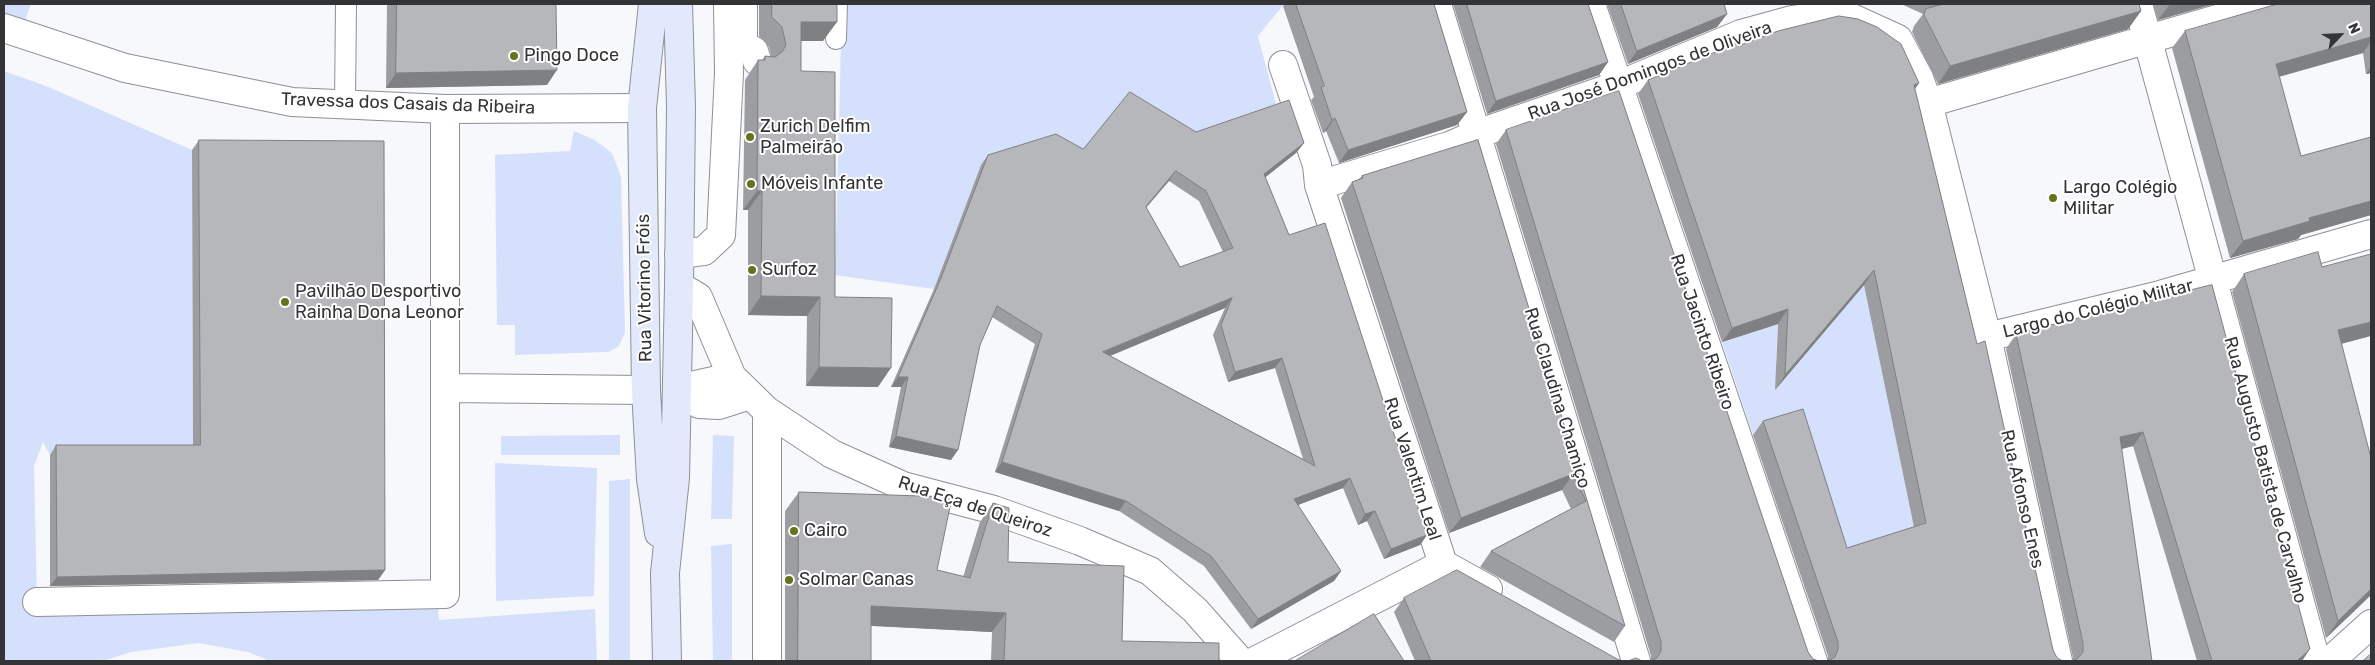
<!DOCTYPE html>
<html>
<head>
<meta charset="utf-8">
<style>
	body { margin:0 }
	#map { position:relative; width:2375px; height:665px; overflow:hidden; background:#f6f8fb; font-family:Rubik,sans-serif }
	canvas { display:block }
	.frame { position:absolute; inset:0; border:5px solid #333435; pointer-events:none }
	.north { position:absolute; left:2315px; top:10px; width:50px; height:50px; -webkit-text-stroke:4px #fff; paint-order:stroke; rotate:65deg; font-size:14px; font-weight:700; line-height:20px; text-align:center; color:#333435 }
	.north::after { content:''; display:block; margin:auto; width:18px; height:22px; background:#333435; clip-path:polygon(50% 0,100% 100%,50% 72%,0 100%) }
</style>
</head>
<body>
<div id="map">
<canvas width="2375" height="665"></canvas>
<div class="frame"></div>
<div class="north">N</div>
</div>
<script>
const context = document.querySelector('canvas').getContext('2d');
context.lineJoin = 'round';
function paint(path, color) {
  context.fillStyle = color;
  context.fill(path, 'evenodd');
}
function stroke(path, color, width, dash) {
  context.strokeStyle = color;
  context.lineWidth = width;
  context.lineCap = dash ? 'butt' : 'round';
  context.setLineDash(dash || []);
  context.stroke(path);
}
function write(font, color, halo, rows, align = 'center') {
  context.font = font + ' Rubik,sans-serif';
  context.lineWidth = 4;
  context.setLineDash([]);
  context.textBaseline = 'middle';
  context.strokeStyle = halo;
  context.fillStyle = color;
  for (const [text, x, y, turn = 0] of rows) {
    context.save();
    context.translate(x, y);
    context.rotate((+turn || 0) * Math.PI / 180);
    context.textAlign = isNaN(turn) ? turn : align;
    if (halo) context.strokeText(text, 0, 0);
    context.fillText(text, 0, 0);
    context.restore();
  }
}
paint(new Path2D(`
	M4,4H31L20,34L4,28Z
	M842,4H1284L1258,36L1278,112L1185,138L1076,159L981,165L934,289L835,275Z
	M4,71L46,86L192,150L193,455H50L43,442L34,466L37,602L305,612L438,608L439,620L595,609L597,661H270L248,652L199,643L131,652L103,661H4Z
	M574,131L595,140L612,153L621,177L625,332L619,346L608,352L515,355V325H497L495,155L570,151Z
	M1851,223L1932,580L1837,562L1753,435L1722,342L1774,325L1779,293L1776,361L1783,380L1840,313Z
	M620,435V455H501V436Z
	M713,435L734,436L732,519H711Z
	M495,463L597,468L594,596L496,601Z
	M630,479V661H609V481Z
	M732,544V661H713L711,546Z`), '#d5e0fc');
const service = new Path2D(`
	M836,39L837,4
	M345,104L346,4`);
const pedestrian = new Path2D(`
	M743,4V45L754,51L757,61`);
const minor = new Path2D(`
	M1437,4L1636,661
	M1591,4L1813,661
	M2138,4L2316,661
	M4,28L125,68L292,102L445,109L642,108
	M1283,65L1317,165L1319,185L1443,564L1488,589
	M1928,103L2269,4
	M1319,185L1449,146L1477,134L1619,85L1741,34L1792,20L1841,13L1898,39L1919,78L1928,103L1987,337L2058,661
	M679,254L704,251L721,235L729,73L728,4
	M679,286L698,297L732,377L767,411L832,454L903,486L994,510L1080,541L1150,571L1195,610L1240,661
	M1987,337L2160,295L2371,234
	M445,388L646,390
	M677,389L699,404L719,405L750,395
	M677,389L732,377
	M37,602L445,594V109
	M767,661V411
	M1255,661L1443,564
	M2330,661L2371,624`);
const secondary = new Path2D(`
	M653,4L642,108L646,390L651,479L659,533
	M667,661L665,573L675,478L679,286L681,106L678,4`);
stroke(service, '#8e9093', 22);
stroke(pedestrian, '#8e9093', 30);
stroke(minor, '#8e9093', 30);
stroke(secondary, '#8e9093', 30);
stroke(service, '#fff', 20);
stroke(pedestrian, '#fff', 28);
stroke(minor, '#fff', 28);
stroke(secondary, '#e2e9fc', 28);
paint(new Path2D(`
	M387,4H556L547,85L386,88Z
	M759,4H837L823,41H801V71L835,297L878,387L806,386L807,316L748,315V210H743L745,80L758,60H762L765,56H771L769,47L759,36Z
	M1285,4H1434L1467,112L1457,125L1339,163L1326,131L1323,133L1311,100L1314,97L1283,6Z
	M1453,4H1588L1608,62L1599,75L1487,114Z
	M1607,4H1724L1727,14L1717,27L1628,64Z
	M1901,4H2139L2141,11L2128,29L1938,84L1912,32L1914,26L1923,14Z
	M2153,4H2214L2158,20Z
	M2371,4V73L2366,74L2363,53L2279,77L2301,156L2371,137V215L2301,235L2298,239L2230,258L2172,48L2185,31Z
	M1738,46L1919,83L1915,89L1977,344L2053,650L2057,658L1828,661V656L1753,435L1763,421L1847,548L1914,527L1864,285L1775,390L1778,324L1722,342L1638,94L1648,80Z
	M1506,130L1808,652L1813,659L1651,661V656L1496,144Z
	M1196,132L1304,143L1296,153L1265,177L1289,235L1427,535L1420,545L1384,559L1367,521L1358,525L1343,488L1298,505L1341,571L1334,581L1251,629L1204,566L1119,511L995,472L1035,344L992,317L980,345L951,460L889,447L901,387H891L934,289L981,165L988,155L1083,149ZM1169,181L1199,201L1223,252L1180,267L1146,208ZM1225,308L1213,335L1228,382L1275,368L1303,459L1110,356Z
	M199,140L385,570L378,580L50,586V455L56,445H193L192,150Z
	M1478,140L1625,626L1614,642L1480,567L1491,551L1571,509L1562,490L1449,533L1341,198L1352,182L1359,179L1362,176Z
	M2322,267L2342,344L2371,595L2326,638L2232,292L2244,274Z
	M2212,285L2302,661H2197L2133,446L2121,449L2152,661H2073V658L2006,349L2016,334Z
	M799,492L937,570L963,577L980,522L993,503L1008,562L1122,641L1219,661H991L992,632L871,626V661H785V511Z
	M1404,598L1619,660L1622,661H1415L1394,612Z`), '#9c9da0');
paint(new Path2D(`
	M2170,4H2214L2158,20Z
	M2141,11L2128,29L1938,84L1950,66Z
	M1727,14L1717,27L1628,64L1637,51Z
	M801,22H837L823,41H787Z
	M2371,37V41L2363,53L2263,81L2276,64Z
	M1608,62L1599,75L1487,114L1496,101Z
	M2371,67V73L2366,74Z
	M557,70L547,85L386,88L396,73Z
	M1919,83L1909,97L1914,85Z
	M1467,112L1457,125L1339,163L1348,150Z
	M1335,118L1326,131L1323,133L1332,120Z
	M1304,143L1296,153L1257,184L1264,174Z
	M1176,171L1169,181L1138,217L1146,207Z
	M757,191H762L748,210H743Z
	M2371,201V215L2301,235L2298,239L2230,258L2243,241L2309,218Z
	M1874,270L1864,285L1775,390L1785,375Z
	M761,296L820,297L807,316L748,315Z
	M1232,298L1225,308L1095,362L1103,352Z
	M1788,309L1778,324L1722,342L1732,328Z
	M2371,322V336L2326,348L2338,330Z
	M1282,358L1275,368L1228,382L1235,372Z
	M819,367L891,368L878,387L806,386Z
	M898,377H908L901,387H891Z
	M2143,432L2133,446L2110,452L2120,437Z
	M896,436L958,450L951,460L889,447Z
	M1002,462L1126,501L1119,511L995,472Z
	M1573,474L1562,490L1449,533L1461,518Z
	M1350,478L1343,488L1287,509L1294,499Z
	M1375,511L1367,521L1358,525L1365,514Z
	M1427,535L1420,545L1384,559L1391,549Z
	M385,570L378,580L50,586L57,577Z
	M1341,571L1334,581L1251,629L1258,619Z
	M2371,589V595L2326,638L2338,621Z
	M871,606L1006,613L992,632L858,625Z
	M2310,649L2302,661H2297Z`), '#7f8082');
const building = new Path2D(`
	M397,4H556L557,70L396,73Z
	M772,4H837V22H801V71L835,72V297L892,298L891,368L819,367L820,297L761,296L762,191H757L758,60H765V56L775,57L782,52L786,45L782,27L772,17Z
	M1296,4H1434L1467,112L1348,150L1335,118L1332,120L1321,87L1324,86Z
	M1467,4H1588L1608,62L1496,101Z
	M1621,4H1724L1727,14L1637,51Z
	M1944,4H2139L2141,11L1950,66L1924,15L1926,9Z
	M2278,4H2371V37L2276,64L2301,156L2371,137V201L2309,218L2310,221L2243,241L2185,31Z
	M1839,16L1858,19L1877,27L1901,44L1919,83L1914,85L1977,344L1985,341L2053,650L2057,658L2063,661H1828L1835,657L1838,649V642L1763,421L1803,409L1847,548L1926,523L1874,270L1785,375L1788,309L1732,328L1648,80L1737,43L1738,46L1778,31Z
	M1619,91L1808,652L1813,659L1819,661H1651L1657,658L1661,651V642L1506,130Z
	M1130,92L1196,132L1289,100L1304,143L1264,174L1289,235L1325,223L1427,535L1391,549L1375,511L1365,514L1350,478L1294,499L1341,571L1258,619L1211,556L1126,501L1002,462L1042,334L997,306L980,345L958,450L896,436L908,377H898L941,278L988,155L1056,134L1083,149ZM1176,171L1206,191L1233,248L1180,267L1146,207ZM1232,298L1221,325L1235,372L1282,358L1315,466L1103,352Z
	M199,140L384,141L385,570L57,577L56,445H200Z
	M1478,140L1625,626L1491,551L1586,501L1573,474L1461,518L1352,182L1363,178L1362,176Z
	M2318,252L2322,267L2371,254V322L2338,330L2371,458V589L2338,621L2244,274Z
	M2212,285L2310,649L2297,661H2212L2143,432L2120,437L2152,661H2073L2078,658L2083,652V643L2016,334Z
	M799,492L952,497L937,570L970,578L993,503L1009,508L1008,562L1124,566L1122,641L1219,643V661H1004L1006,613L871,606V661H798Z
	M1457,570L1619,660L1622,661H1431L1404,598Z
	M1374,614L1404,661H1295Z
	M2371,654V661H2363Z
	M1636,658L1642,661H1629Z`);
paint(building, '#b5b7ba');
stroke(building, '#7f8082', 1);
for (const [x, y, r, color] of [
	[514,56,5,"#65721e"],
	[750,137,5,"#65721e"],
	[751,184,5,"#65721e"],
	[2053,198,5,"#65721e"],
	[752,270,5,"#65721e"],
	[285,302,5,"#65721e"],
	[794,531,5,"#65721e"],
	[789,580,5,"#65721e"]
]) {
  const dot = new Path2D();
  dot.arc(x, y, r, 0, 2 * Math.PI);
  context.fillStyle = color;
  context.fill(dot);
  stroke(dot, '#fff', 2);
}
write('18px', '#333435', '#fff', [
	["Pingo Doce",524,56],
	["Zurich Delfim",760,127],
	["Palmeirão",760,148],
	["Móveis Infante",761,184],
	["Largo Colégio",2063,188],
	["Militar",2063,209],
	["Surfoz",762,270],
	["Pavilhão Desportivo",295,292],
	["Rainha Dona Leonor",295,313],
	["Cairo",804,531],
	["Solmar Canas",799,580]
], 'left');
write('18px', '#333435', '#fff', [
	["Rua José Domingos de Oliveira",1650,71,-20],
	["Travessa dos Casais da Ribeira",408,104,2],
	["Rua Vitorino Fróis",645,288,-91],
	["Largo do Colégio Militar",2098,309,-14],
	["Rua Jacinto Ribeiro",1702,332,71],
	["Rua Claudina Chamiço",1557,398,73],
	["Rua Valentim Leal",1412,469,72],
	["Rua Augusto Batista de Carvalho",2265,470,75],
	["Rua Afonso Enes",2022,499,77],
	["Rua Eça de Queiroz",975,507,18]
]);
</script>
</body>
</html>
